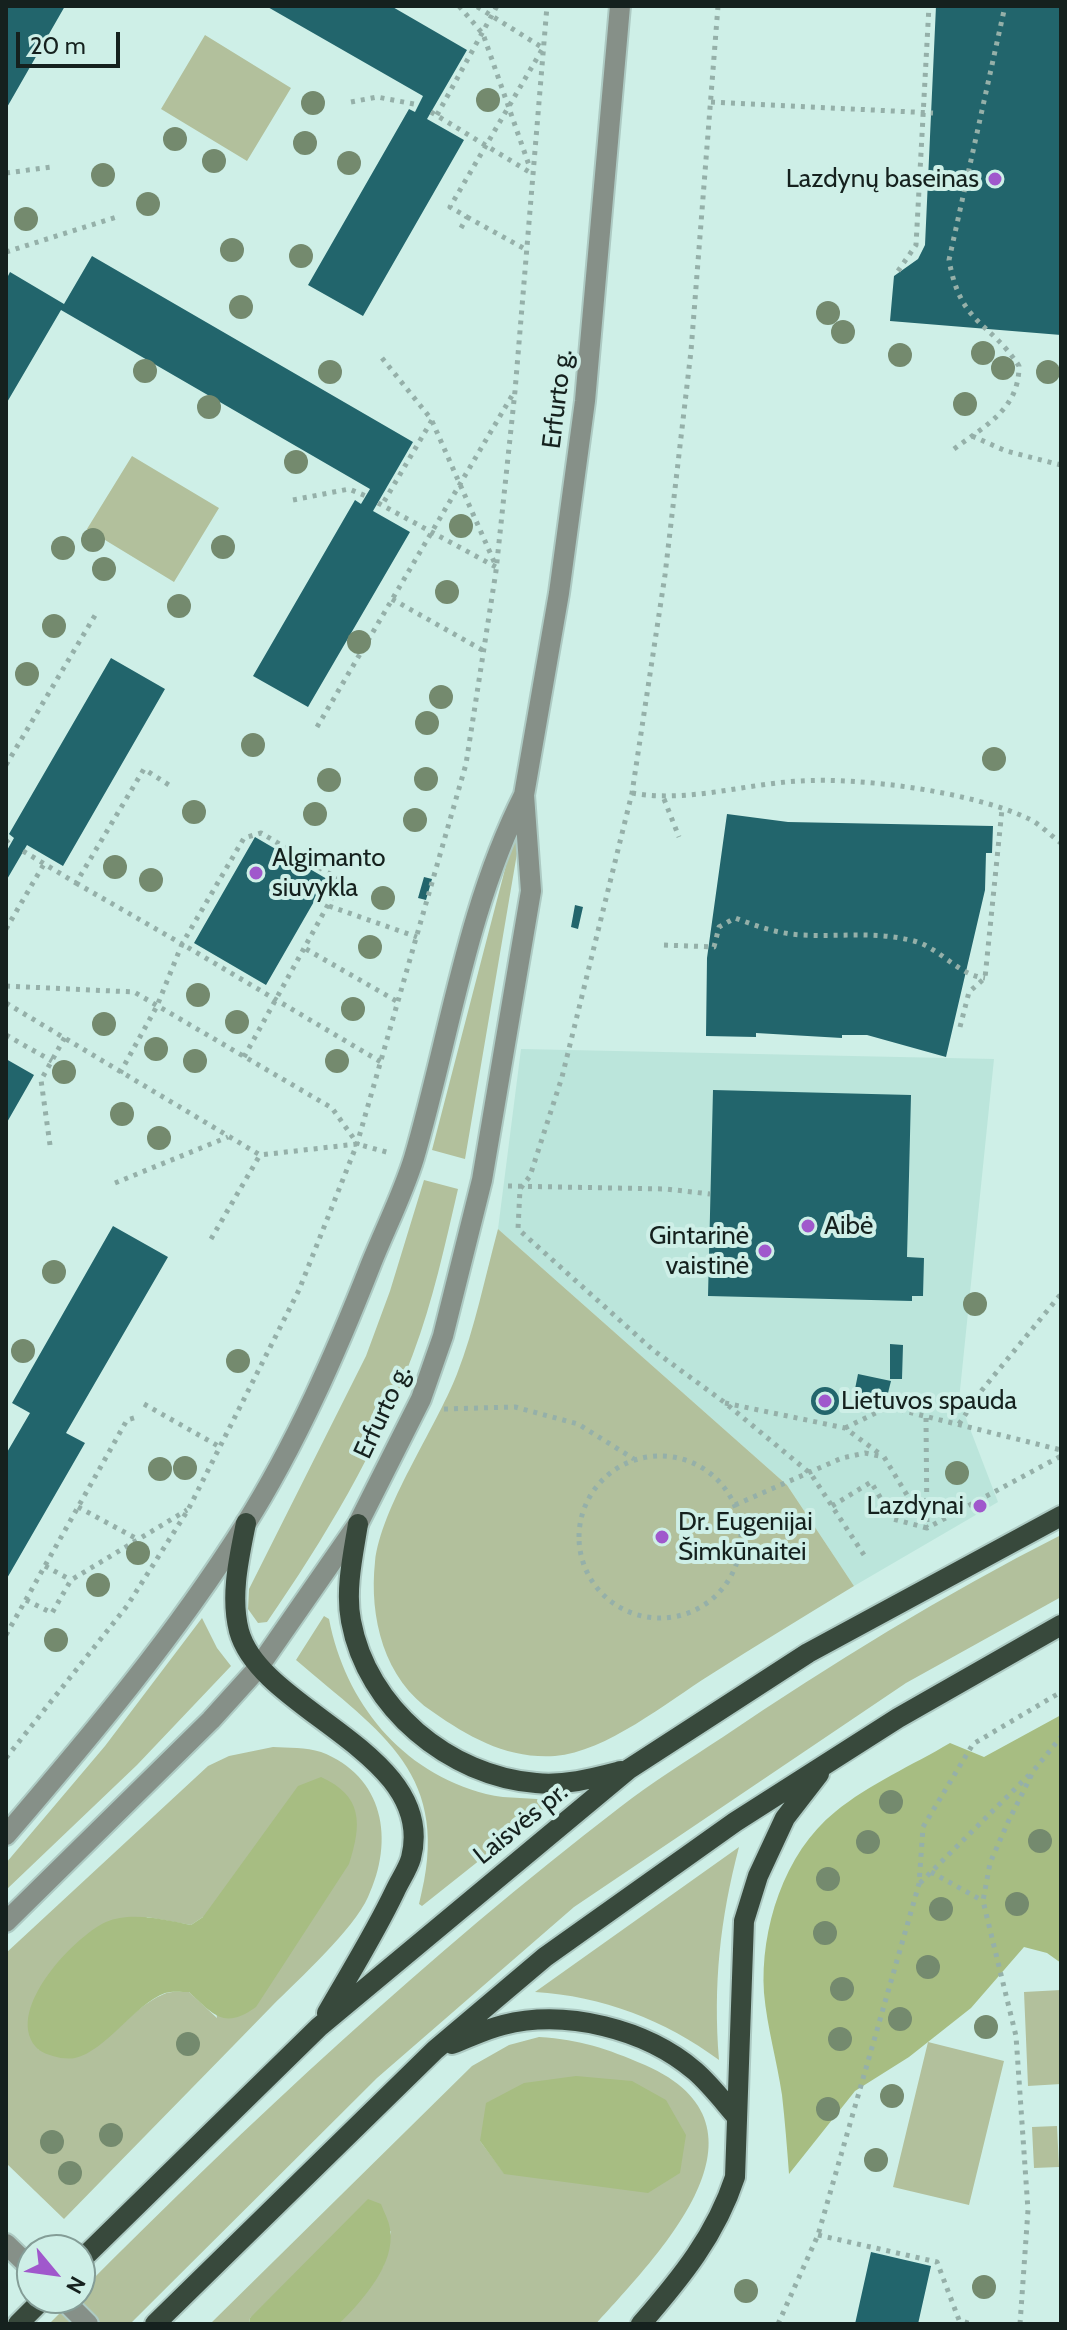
<!DOCTYPE html>
<html>
<head>
<meta charset="utf-8">
<style>
	body { margin:0 }
	#map { position:relative; width:1067px; height:2330px; overflow:hidden; background:#ceefe7; font-family:Cabin,sans-serif }
	canvas { display:block }
	.frame { position:absolute; inset:0; border:8px solid #15211e; pointer-events:none }
	.north { position:absolute; left:16px; top:2234px; width:80px; height:80px; box-sizing:border-box; background:#ceefe7; border:2px solid #849d97; border-radius:50%; rotate:119deg; font-size:22px; font-weight:700; line-height:32px; text-align:center; color:#15211e }
	.north::after { content:''; display:block; margin:auto; width:28px; height:36px; background:#a058cc; clip-path:polygon(50% 0,100% 100%,50% 72%,0 100%) }
	.scale { position:absolute; left:16px; top:32px; width:104px; height:36px; box-sizing:border-box; border:4px solid #15211e; border-top:0; padding-left:10px; font-size:24px; line-height:28px; white-space:nowrap; color:#15211e; -webkit-text-stroke:6px #ceefe7; paint-order:stroke }
</style>
</head>
<body>
<div id="map">
<canvas width="1067" height="2330"></canvas>
<div class="frame"></div>
<div class="north">N</div>
<div class="scale">20 m</div>
</div>
<script>
const context = document.querySelector('canvas').getContext('2d');
context.lineJoin = 'round';
function paint(path, color) {
  context.fillStyle = color;
  context.fill(path, 'evenodd');
}
function stroke(path, color, width, dash) {
  context.strokeStyle = color;
  context.lineWidth = width;
  context.lineCap = dash ? 'butt' : 'round';
  context.setLineDash(dash || []);
  context.stroke(path);
}
function write(font, color, halo, rows, align = 'center') {
  context.font = font + ' Cabin,sans-serif';
  context.lineWidth = 8;
  context.setLineDash([]);
  context.textBaseline = 'middle';
  context.strokeStyle = halo;
  context.fillStyle = color;
  for (const [text, x, y, turn = 0] of rows) {
    context.save();
    context.translate(x, y);
    context.rotate((+turn || 0) * Math.PI / 180);
    context.textAlign = isNaN(turn) ? turn : align;
    if (halo) context.strokeText(text, 0, 0);
    context.fillText(text, 0, 0);
    context.restore();
  }
}
paint(new Path2D(`
	M521,1049L994,1059L959,1400L998,1502L854,1586L787,1485L498,1229Z`), '#bbe5db');
paint(new Path2D(`
	M205,35L291,88L247,161L161,109Z
	M132,456L219,508L174,582L87,529Z
	M517,823L522,824L465,1159L432,1150Z
	M424,1180L458,1189C445,1245 433,1301 413,1354C377,1451 325,1538 267,1622L258,1623L248,1609L249,1589L366,1356L390,1291Z
	M498,1229L787,1485L854,1586C806,1615 757,1645 710,1675C667,1702 606,1752 555,1756C508,1759 470,1738 433,1712C384,1680 369,1617 375,1562C381,1507 435,1430 457,1374C475,1328 485,1277 498,1229Z
	M1061,1535V1597L906,1683L574,1907L377,2078L130,2324H49L75,2298H80V2292C250,2121 428,1955 619,1808C652,1782 688,1760 723,1737C832,1663 943,1595 1061,1535Z
	M324,1616L329,1619C345,1702 401,1772 486,1794C508,1800 532,1796 553,1802L422,1906L419,1904C454,1774 382,1734 296,1660Z
	M202,1618L217,1648L231,1666L137,1765L6,1890V1863L105,1746Z
	M273,1747C288,1748 306,1747 321,1752C384,1776 395,1840 368,1897C354,1929 298,1980 272,2006C203,2077 133,2148 64,2219L6,2163V1953L208,1766L229,1756ZM147,1917L191,1925L203,1917L217,2018L189,1992C182,1992 170,1991 164,1994C118,2013 95,2076 38,2049Z
	M739,1847C720,1919 713,1985 719,2060C665,2020 602,1996 535,1992Z
	M1061,1990V2084L1028,2086L1024,1992Z
	M539,2037C582,2040 605,2048 645,2065C786,2127 658,2255 596,2324H339L383,2267L391,2231L250,2318L249,2324H210L472,2066L509,2045ZM480,2141L563,2181L504,2173Z
	M928,2042L1004,2061L969,2205L893,2187Z
	M1057,2126L1059,2167L1034,2168L1032,2127Z`), '#b2c09c');
paint(new Path2D(`
	M1061,1715V1963L1047,1953L1024,1947L971,2008L909,2057L855,2091L789,2174C787,2148 785,2121 782,2095C777,2061 767,2027 764,1993C760,1929 784,1853 835,1812C869,1784 913,1765 950,1743L984,1757Z
	M321,1777C363,1796 362,1824 349,1864L256,2007C224,2030 214,2015 189,1992C182,1992 171,1991 165,1993C135,2004 106,2051 75,2058C64,2060 48,2056 39,2050C0,2015 73,1937 106,1922C131,1911 166,1920 191,1925L203,1917L298,1786Z
	M576,2076L632,2081L666,2100L686,2135L680,2173L648,2193L504,2174L480,2141L486,2103L524,2083Z
	M368,2199L381,2204C384,2212 389,2221 390,2229C396,2264 362,2301 339,2324H249L250,2318Z`), '#a7bd82');
paint(new Path2D(`
	M6,6H65L6,109Z
	M266,6H391L467,50L427,119L464,140L363,316L308,285L409,109L415,112L423,96Z
	M936,6H1061V335L890,321L894,276L918,259L925,245Z
	M92,256L413,442L373,511L410,532L308,707L253,676L355,500L361,504L370,489L61,310L6,404V280L10,272L64,304Z
	M111,658L165,689L63,866L27,845L6,881V852L14,838L9,834Z
	M727,814L788,822L993,826L992,853H986L985,890L946,1057L867,1035H842V1038L756,1033V1037L706,1036L707,958Z
	M255,837L327,879L266,985L194,943Z
	M424,877L432,879L426,900L418,898Z
	M575,905L583,907L578,929L571,927Z
	M6,1059L34,1075L6,1124Z
	M713,1090L911,1095L907,1257L924,1258L923,1296H912V1301L708,1296Z
	M113,1226L168,1257L66,1433L85,1443L6,1580V1454L30,1413L12,1403Z
	M890,1344L903,1345L902,1379H890Z
	M858,1374L891,1381L886,1401L854,1394Z
	M811 1401a14 14 0 1 1 28 0a14 14 0 1 1-28 0Z
	M871,2252L931,2266L918,2324H855Z`), '#22656c');
const tertiary = new Path2D(`
	M6,1835C91,1736 175,1636 245,1525C296,1444 336,1353 371,1264C385,1229 403,1194 414,1158C450,1035 466,910 524,795
	M6,1922L211,1720L258,1668L358,1524L421,1399L443,1336L482,1180L531,891L524,795L559,593L585,401L620,6
	M6,2244L32,2269
	M62,2298L88,2324`);
const primary = new Path2D(`
	M246,1523C239,1558 230,1596 239,1631C261,1712 438,1753 411,1858C408,1869 400,1880 395,1891C375,1933 350,1973 327,2013
	M358,1524C353,1555 345,1590 351,1621C367,1708 449,1776 536,1783C565,1786 594,1778 621,1771
	M452,2044C468,2038 486,2029 503,2025C566,2009 646,2029 695,2071C710,2084 723,2101 736,2116
	M80,2261L319,2027L629,1769L808,1653L1061,1516
	M18,2324L44,2298
	M155,2324L435,2050L545,1957L735,1822L898,1718L1061,1625
	M641,2324C681,2278 716,2235 735,2177L744,1921L758,1876L785,1818L819,1774`);
stroke(tertiary, '#adcac3', 24);
stroke(primary, '#adcac3', 24);
stroke(new Path2D(`
	M459,6L483,34L530,168
	M718,6L691,351L665,575L632,793L562,1077L530,1176L520,1189L518,1229L653,1350L724,1402L811,1474L864,1555
	M351,102L377,97L419,105
	M711,102L933,113
	M431,112L531,173
	M437,115L497,6
	M6,173L51,167
	M467,217L525,249
	M461,228L467,217L450,207L543,48L476,6
	M6,252L120,216
	M898,271L916,245L929,6
	M382,358L432,420L382,505
	M432,421L496,566
	M972,436L1006,451L1061,465
	M954,449C986,425 1019,409 1019,366C989,320 961,326 949,260L1005,6
	M293,500L349,489L366,496
	M378,503L496,567
	M392,599L484,651
	M317,727L513,394
	M6,765L97,612
	M632,793C688,803 743,784 800,781C861,777 972,792 1027,818C1039,823 1050,835 1061,843
	M664,799L679,837
	M6,840L10,845
	M23,851L76,883L144,769L169,785
	M76,883L182,944L244,838L261,833L342,881
	M329,906L417,937
	M6,929L44,864
	M664,945L714,947L719,927L735,918C757,926 778,934 802,935C840,937 876,931 914,941C940,948 958,975 985,978
	M306,949L398,1002
	M6,986L134,992L332,1108L357,1143
	M6,1003L260,1155L357,1144L390,1153
	M960,1027L969,992L985,978L1002,809
	M6,1035L52,1061
	M244,1057L345,874
	M120,1073L157,1006L182,944L381,1062
	M50,1145L41,1080L65,1037
	M115,1183L228,1137
	M508,1186L666,1189L710,1194
	M211,1239L260,1155
	M725,1403L845,1428L880,1454
	M144,1404L220,1447
	M444,1409L515,1407L578,1424L634,1459
	M959,1424L982,1390L1061,1294
	M845,1428L888,1407L1061,1450
	M579 1537a81 81 0 1 1 162 0a81 81 0 1 1-162 0Z
	M735,1505L842,1458L865,1453L884,1457L927,1528L1061,1456
	M832,1506L871,1482L893,1519L927,1528L926,1418
	M78,1507L139,1540
	M45,1566L71,1580
	M26,1600L52,1613L71,1580L187,1510
	M6,1635L127,1420L137,1417
	M6,1758L127,1606L188,1510L299,1290L357,1144L466,764L496,571L515,391L547,6
	M931,1872L983,1901
	M920,1883L1029,1775
	M818,2235L937,2262L959,2320L971,2324
	M778,2324L818,2235L919,1884L923,1827L973,1744L1061,1692
	M1020,2324L1028,2210L1016,2036L983,1901L990,1863L1008,1822L1034,1770L1061,1737`), '#95b0a9', 5, [4, 6]);
stroke(tertiary, '#869088', 20);
stroke(primary, '#38493c', 20);
context.fillStyle = '#748a6e';
for (const [x, y] of [
	[488,100],
	[313,103],
	[175,139],
	[305,143],
	[214,161],
	[349,163],
	[103,175],
	[148,204],
	[26,219],
	[232,250],
	[301,256],
	[241,307],
	[828,313],
	[843,332],
	[983,353],
	[900,355],
	[1003,368],
	[145,371],
	[330,372],
	[1048,372],
	[965,404],
	[209,407],
	[296,462],
	[461,526],
	[93,540],
	[223,547],
	[63,548],
	[104,569],
	[447,592],
	[179,606],
	[54,626],
	[359,642],
	[27,674],
	[441,697],
	[427,723],
	[253,745],
	[994,759],
	[426,779],
	[329,780],
	[194,812],
	[315,814],
	[415,820],
	[115,867],
	[151,880],
	[383,898],
	[370,947],
	[198,995],
	[353,1009],
	[237,1022],
	[104,1024],
	[156,1049],
	[195,1061],
	[337,1061],
	[64,1072],
	[122,1114],
	[159,1138],
	[54,1272],
	[975,1304],
	[23,1351],
	[238,1361],
	[185,1468],
	[160,1469],
	[957,1473],
	[138,1553],
	[98,1585],
	[56,1640],
	[891,1802],
	[1040,1841],
	[868,1842],
	[828,1879],
	[1017,1904],
	[941,1909],
	[825,1933],
	[928,1967],
	[842,1989],
	[900,2019],
	[986,2027],
	[840,2039],
	[188,2044],
	[892,2096],
	[828,2109],
	[111,2135],
	[52,2142],
	[876,2160],
	[70,2173],
	[984,2287],
	[746,2291]
]) {
  context.beginPath();
  context.arc(x, y, 12, 0, 2 * Math.PI);
  context.fill();
}
for (const [x, y, r, color] of [
	[995,179,8,"#a058cc"],
	[256,873,8,"#a058cc"],
	[808,1226,8,"#a058cc"],
	[765,1251,8,"#a058cc"],
	[825,1401,8,"#a058cc"],
	[980,1506,8,"#a058cc"],
	[662,1537,8,"#a058cc"]
]) {
  const dot = new Path2D();
  dot.arc(x, y, r, 0, 2 * Math.PI);
  context.fillStyle = color;
  context.fill(dot);
  stroke(dot, '#ceefe7', 3);
}
write('26px', '#15211e', '#ceefe7', [
	["Lazdynų baseinas",979,179,"right"],
	["Algimanto",272,858],
	["siuvykla",272,888],
	["Aibė",824,1226],
	["Gintarinė",749,1236,"right"],
	["vaistinė",749,1266,"right"],
	["Lietuvos spauda",841,1401],
	["Lazdynai",964,1506,"right"],
	["Dr. Eugenijai",678,1522],
	["Šimkūnaitei",678,1552]
], 'left');
write('26px', '#15211e', '#ceefe7', [
	["Erfurto g.",558,399,-83],
	["Erfurto g.",383,1412,-65],
	["Laisvės pr.",521,1824,-39]
]);
</script>
</body>
</html>
